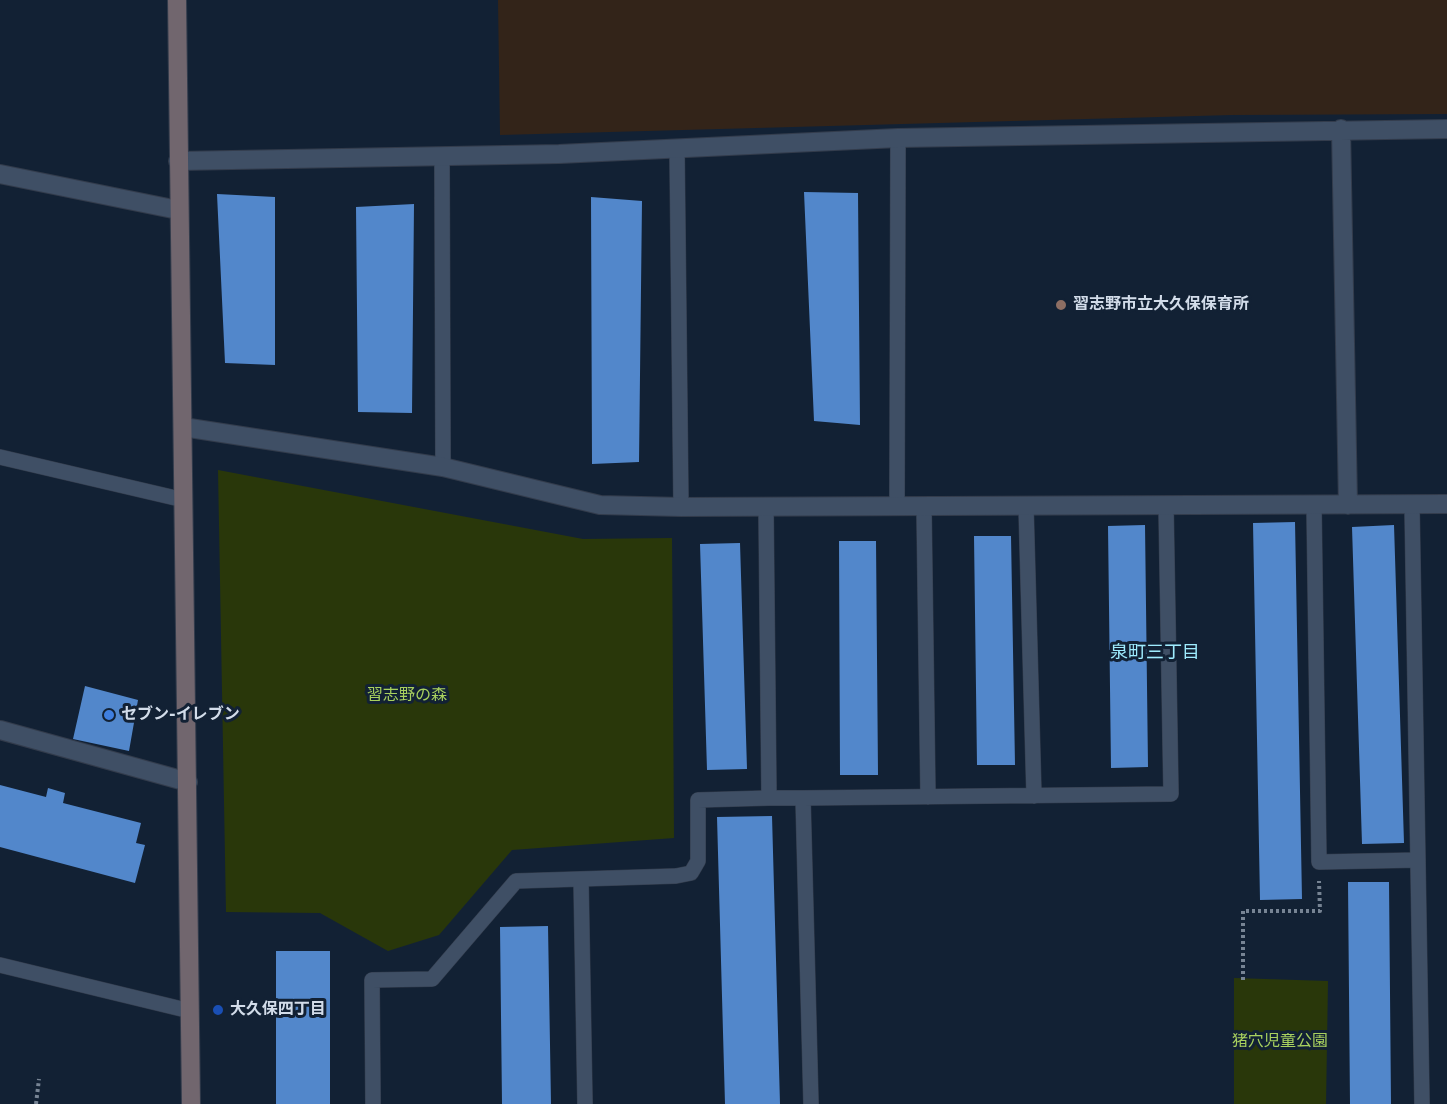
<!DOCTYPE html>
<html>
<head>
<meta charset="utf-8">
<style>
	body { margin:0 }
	canvas { display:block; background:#122134 }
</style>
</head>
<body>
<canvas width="1447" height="1104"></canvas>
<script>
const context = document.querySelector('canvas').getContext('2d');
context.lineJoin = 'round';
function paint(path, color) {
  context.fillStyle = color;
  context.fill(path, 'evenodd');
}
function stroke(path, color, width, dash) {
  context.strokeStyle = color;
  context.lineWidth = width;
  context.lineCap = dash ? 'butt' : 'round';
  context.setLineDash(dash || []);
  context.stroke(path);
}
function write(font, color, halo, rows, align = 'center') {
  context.font = font + ' "DejaVu Sans","Noto Sans JP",sans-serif';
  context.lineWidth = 6;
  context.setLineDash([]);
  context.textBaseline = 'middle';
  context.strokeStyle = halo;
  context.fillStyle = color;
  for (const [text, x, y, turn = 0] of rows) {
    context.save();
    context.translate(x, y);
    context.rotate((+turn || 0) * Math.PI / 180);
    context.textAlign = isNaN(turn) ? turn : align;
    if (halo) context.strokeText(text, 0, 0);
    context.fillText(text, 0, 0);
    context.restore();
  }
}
paint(new Path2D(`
	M498,0H1447V114L1232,115L500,135Z`), '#332419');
paint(new Path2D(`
	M218,470L583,539L672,538L674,838L512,850L439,935L388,951L320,913L226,912Z
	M1234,978L1328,981L1326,1104H1234Z`), '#29370a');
paint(new Path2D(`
	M804,192L858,193L860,425L814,421Z
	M217,194L275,197V365L225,363Z
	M591,197L642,201L639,462L592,464Z
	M414,204L412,413L358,412L356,207Z
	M1295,522L1302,899L1260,900L1253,523Z
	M1145,525L1148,767L1111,768L1108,526Z
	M1394,525L1404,843L1362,844L1352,527Z
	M974,536H1011L1015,765H977Z
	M839,541H876L878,775H840Z
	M740,543L747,769L707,770L700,544Z
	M85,686L138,700L129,751L73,739Z
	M0,785L46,797L48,788L65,793L63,803L141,823L136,843L145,845L135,883L0,847Z
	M772,816L780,1104H725L717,817Z
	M1348,882H1389L1391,1104H1350Z
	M548,926L551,1104H502L500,927Z
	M276,951H330V1104H276Z`), '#5287cb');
const lane = new Path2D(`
	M677,148L681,507
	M442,156L443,467
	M0,457L184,500
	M1314,505L1319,862L1418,860
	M1412,505L1422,1104
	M1026,506L1034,796
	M766,507L769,798H803
	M897,507L898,138
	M924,507L928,797
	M581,879L585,1104
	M0,965L190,1011
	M373,1104L372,980L432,979L516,881L676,876L691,873L698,861V800L769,798
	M811,1104L803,798L1171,794L1166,505`);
const street = new Path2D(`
	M1341,129L1348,505
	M178,161L559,154L898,138L1447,129
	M0,174L178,210
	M183,427L443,467L600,505L681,507L1447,504
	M0,730L188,782`);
const secondary = new Path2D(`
	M177,0L191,1104`);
stroke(lane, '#333c4c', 16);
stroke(street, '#333c4c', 20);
stroke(secondary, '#333c4c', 20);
stroke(new Path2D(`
	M1243,980V911H1320L1319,881
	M36,1104L39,1079`), '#778494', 4, [3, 3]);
stroke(lane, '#3f4f65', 15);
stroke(street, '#3f4f65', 18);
stroke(secondary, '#71666e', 18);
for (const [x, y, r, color] of [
	[1061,305,6,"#8d6e63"],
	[109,715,6,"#3f7fe0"],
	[218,1010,6,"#1a4fb4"]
]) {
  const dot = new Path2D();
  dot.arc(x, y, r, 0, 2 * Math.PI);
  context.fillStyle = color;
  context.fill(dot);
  stroke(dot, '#122134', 2);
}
write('bold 16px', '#d2dce9', '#122134', [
	["習志野市立大久保保育所",1073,305],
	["セブン-イレブン",121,715],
	["大久保四丁目",230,1010]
], 'left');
write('16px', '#a9d15e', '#122134', [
	["習志野の森",407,696],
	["猪穴児童公園",1280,1042]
]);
write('18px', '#9fecfe', '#122134', [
	["泉町三丁目",1155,653]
]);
</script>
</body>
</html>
